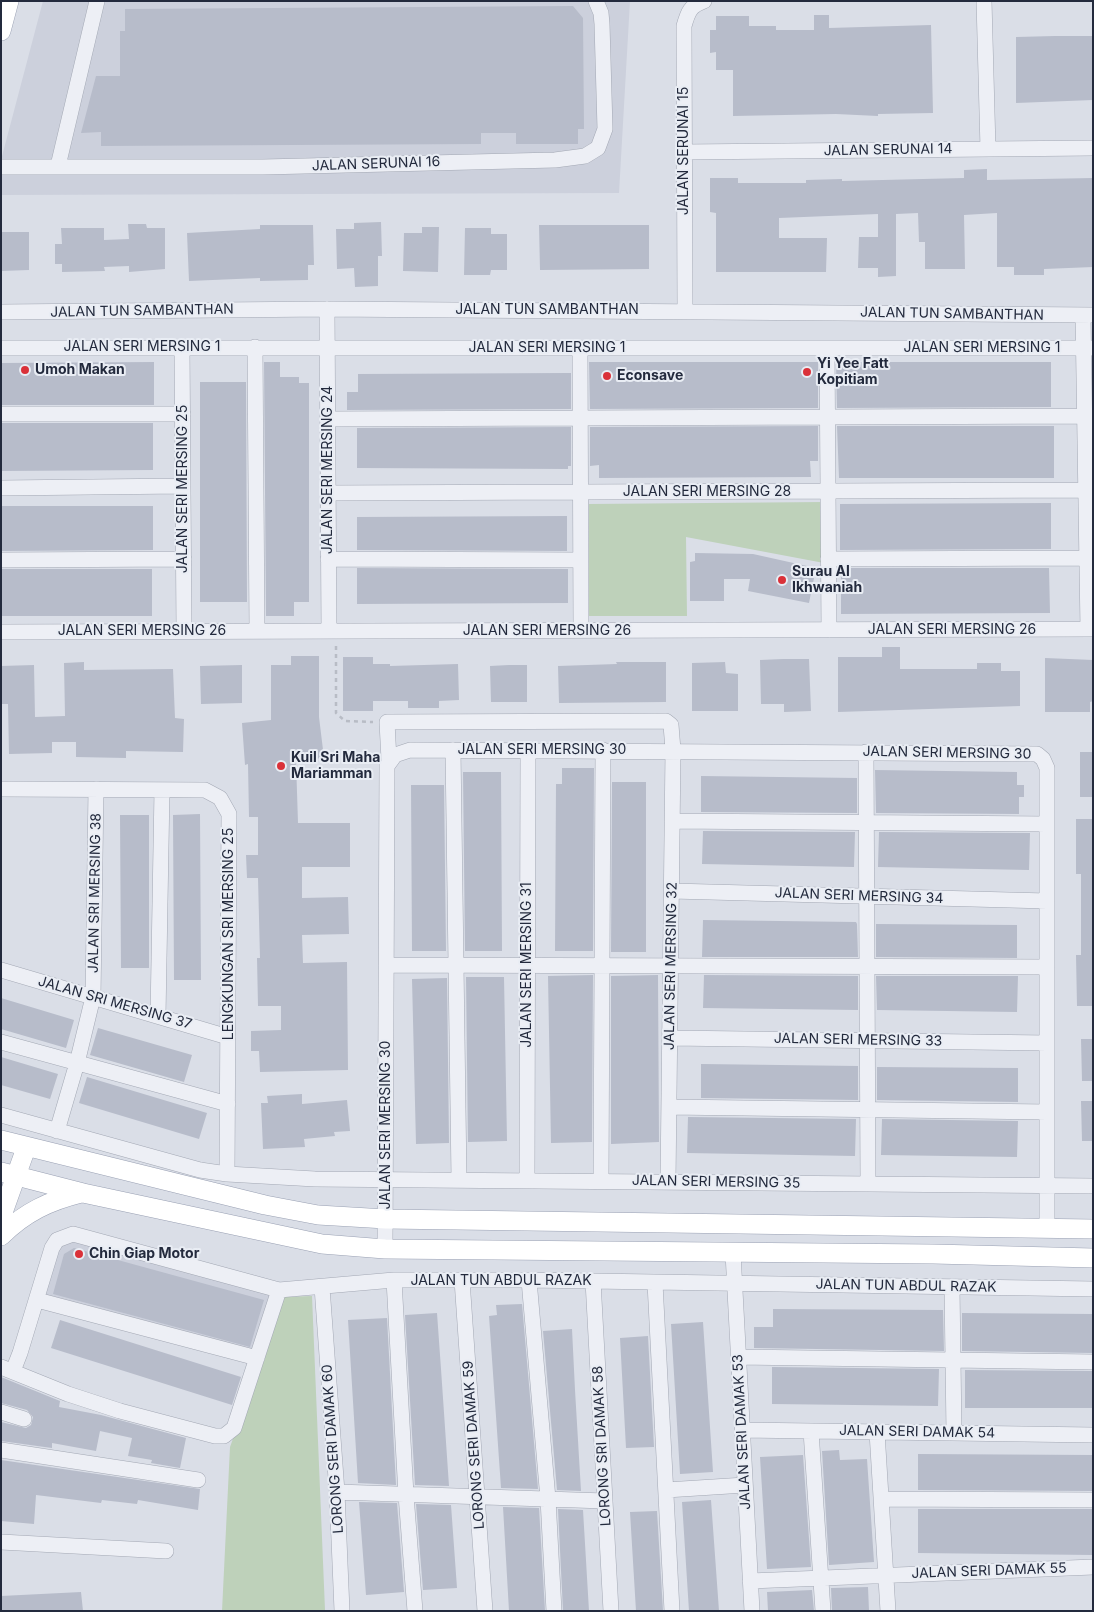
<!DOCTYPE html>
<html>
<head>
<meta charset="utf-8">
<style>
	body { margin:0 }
	#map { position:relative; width:1094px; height:1612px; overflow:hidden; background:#dadee7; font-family:Inter,sans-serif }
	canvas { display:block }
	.frame { position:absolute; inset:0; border:2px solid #232a3d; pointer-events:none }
</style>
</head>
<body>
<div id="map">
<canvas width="1094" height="1612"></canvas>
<div class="frame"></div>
</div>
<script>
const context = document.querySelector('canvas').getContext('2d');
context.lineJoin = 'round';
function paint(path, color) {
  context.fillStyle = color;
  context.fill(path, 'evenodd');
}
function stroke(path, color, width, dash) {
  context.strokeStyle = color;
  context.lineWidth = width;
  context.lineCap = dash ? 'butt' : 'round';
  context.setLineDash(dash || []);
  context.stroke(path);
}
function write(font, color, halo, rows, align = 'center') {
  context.font = font + ' Inter,sans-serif';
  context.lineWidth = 4;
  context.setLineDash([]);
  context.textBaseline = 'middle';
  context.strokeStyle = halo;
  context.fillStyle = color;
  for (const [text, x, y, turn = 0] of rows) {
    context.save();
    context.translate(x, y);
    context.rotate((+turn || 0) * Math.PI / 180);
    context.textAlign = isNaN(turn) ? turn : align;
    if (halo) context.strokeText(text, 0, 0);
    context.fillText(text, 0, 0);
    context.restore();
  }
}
paint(new Path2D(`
	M43,1H630L619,193L1,195V160Z
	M73,1240L273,1295L253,1353L44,1298L60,1244Z`), '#ccd0dc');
paint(new Path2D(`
	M824,502V563L686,537L687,616H589V504Z
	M312,1296L325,1610L222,1611L230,1447L284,1297Z`), '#bed1ba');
paint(new Path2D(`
	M573,6L583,18L584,129H578V144H516V133H481V144L101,146V132L81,133L96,76H120V31H125V9Z
	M814,15H829V28L931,25L933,113L878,114V116L836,114L733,116V70H716V52L710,53V30H716V16H749V26H776V30H814Z
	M1055,36H1093V100L1016,103V37Z
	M987,169V180L1093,178V267L1044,269V275H1014V267H997V213L964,215L965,269H925V242H919L918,213L896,214V276L878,277V268H858L859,237H878V214L779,218V238H827L826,272H716V213L710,212V178H738V183H806V180L842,179V181L964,178V170Z
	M381,222L382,256H378V286L355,287L354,268L337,269L336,229H354V223Z
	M128,224H146L147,228H165V269L129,272V266L104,267L105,271L62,272V264H55V244H62L61,228H104V240L129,239Z
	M260,225H313L314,265H308V280L260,281V278L189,281L187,233L260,229Z
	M539,225H649V269L540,270Z
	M422,227H439L438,272L403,271L404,233H422Z
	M465,228H491V234H507V270H491L490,275H464Z
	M1,232H29V270L1,271Z
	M154,362V405H1V363Z
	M264,362H280V377H299V383H309V602H294V616H266Z
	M589,362H818V408L590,409Z
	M836,362H1051V407L837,408Z
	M565,373H571V409L347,410V392H358V374Z
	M200,382H246L247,602H200Z
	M1,423H153V470L1,471Z
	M818,426V461H810L811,477L599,478V465L590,466V427Z
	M837,426H1054V478H839Z
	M571,427V466H568V469L357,468V428Z
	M1051,503V549L840,550V504Z
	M1,506H153V550L1,551Z
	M567,516V551L357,550V517Z
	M695,553L753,554L816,568L809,603L748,591L750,579H724V601H690V562L695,561Z
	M357,568L568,569V603L357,604Z
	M841,568H1049L1050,613L841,614Z
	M1,569H152V616H1Z
	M882,647H900V669H977V663H1001V671H1020V706L838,712V657H882Z
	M291,656H319V717L324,758L296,761L298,823H350V867H302V898L348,897L349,934L302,935L303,963L347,962L348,1070L260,1072L259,1051H251V1031L281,1030V1006H258L257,958H260L258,878H247L246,855H258V817H249L248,764L245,765L242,723L271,720V665H291Z
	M343,657H373V664H390V666L458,664L459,700L439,701V708H408V701H373V711H343Z
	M1045,658L1093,660V701L1090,702V712H1045Z
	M783,659H809L811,711L784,712V704H761L760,660Z
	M84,662V670L173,669L175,718L184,719L183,752L126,751V758L76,757V742H52V753L9,754L8,704H1V666L34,665L35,717L65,716L64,663Z
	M616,662H666V702L559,703L558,666L617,664Z
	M725,662L726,673L738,674V711H692V663Z
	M242,665V703L201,704L200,666Z
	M509,665H527V702H491L490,666Z
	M1080,752H1093V797H1080Z
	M562,768H594L593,951H555L556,784H562Z
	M875,770L1017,772V785H1024V797H1019V814L876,813Z
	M463,772H501L502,951H465Z
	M701,776L857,778V813L701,812Z
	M612,782H646V952H611Z
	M411,785H444L446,951H412Z
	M200,814L201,980H174L173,815Z
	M120,815H149V968H121Z
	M1076,819H1093V1006H1077L1076,955H1081V874H1076Z
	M703,831L855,832L854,867L702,864Z
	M879,832L1030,833L1029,870L878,867Z
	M703,920L856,922L857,924L858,957H702Z
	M876,924L1017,925V958L876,957Z
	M593,975L592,1142L551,1143L548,976Z
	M658,975L659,1142L611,1144V976Z
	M704,975L858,976V1010L703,1008Z
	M876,976H1018L1017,1012L877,1010Z
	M466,977H504L507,1141L468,1142Z
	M447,978L449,1143L416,1144L412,979Z
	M1,998L74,1020L66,1048L1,1029Z
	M98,1028L192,1055L184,1082L90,1055Z
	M1081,1039H1093V1081H1082Z
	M1,1057L58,1074L50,1099L1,1085Z
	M701,1064L858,1066V1100L701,1098Z
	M877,1067L1018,1068V1102L877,1100Z
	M87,1077L207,1113L199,1139L79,1103Z
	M302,1094V1104L347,1100L350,1131L334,1132L335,1136L304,1139L305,1147L263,1149L261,1103H268L267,1096Z
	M1081,1101H1093V1141H1082Z
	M688,1117L856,1119L855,1156L687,1153Z
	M882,1119L1018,1121L1017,1157L881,1155Z
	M74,1248L264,1300L250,1347L53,1294L64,1254Z
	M522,1304L538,1489L501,1488L489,1316L497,1315L496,1305Z
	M773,1309L943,1310L944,1351L754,1348V1327H773Z
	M437,1313L441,1369L449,1486L415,1485L405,1315Z
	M962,1313L1093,1314V1353L962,1351Z
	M387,1318L396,1485L358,1483L348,1320Z
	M60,1320L241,1377L232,1405L51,1348Z
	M703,1322L713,1472L680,1474L671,1324Z
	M572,1329L575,1390L581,1491L557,1490L543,1331Z
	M648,1336L654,1447L626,1448L620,1338Z
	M772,1367L939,1369L938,1406L772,1404Z
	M965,1370L1093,1371V1408H965Z
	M1,1377L60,1401L59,1407L101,1415L186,1438L180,1468L151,1463L152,1460L128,1456L132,1438L100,1431L96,1451L52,1443V1448L1,1441V1422L26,1428L31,1425L33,1417L27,1410L1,1403Z
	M839,1450L840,1460L867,1459L874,1562L829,1565L822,1451Z
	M918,1454L1093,1455V1491L918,1490Z
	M803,1455L811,1567L767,1569L760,1457Z
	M1,1460L200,1489L198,1510L138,1500L137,1504L102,1500L101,1503L36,1495L34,1524L1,1521Z
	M711,1500L719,1611H689L682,1502Z
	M359,1502L397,1503L404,1592L366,1595Z
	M416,1504L451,1505L457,1588L423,1590Z
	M503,1507L539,1508L545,1611H509Z
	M558,1509L583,1510L589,1611H563Z
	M918,1509H1093V1555L918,1553Z
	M657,1511L663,1611H636L630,1512Z
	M868,1587L869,1611H832L831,1588Z
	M812,1590L814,1611H768L767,1592Z
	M81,1592L83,1611H1V1596Z`), '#b7bcca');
const minor = new Path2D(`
	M984,1L988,149
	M684,152L1093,148
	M58,166L97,1
	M1,167H263L555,160L585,156L598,148L605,129L602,24L601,13L596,1
	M327,309L329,631
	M685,311L684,26C688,12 690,6 704,1
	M1,312L327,309L1093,315
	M1083,315L1088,629
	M182,347L184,631
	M255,347L257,631
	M1,348H1093
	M580,348L581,630
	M827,348L829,630
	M1,414H183
	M328,419L1085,416
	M1,488L183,486
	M328,493L1086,490
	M328,559L580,560
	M828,559L1087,558
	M1,560L184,559
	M1,632L1093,629
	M453,750L459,1179
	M866,752L868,1183
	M389,760L387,722L666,721L671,725L673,750L668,1182
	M1,789L205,790L220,798L229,814L227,1174
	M672,821L1047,824
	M672,891L1047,901
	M386,965L1047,967
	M1,970L228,1037
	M158,1016L162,790
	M670,1038L1047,1043
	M1,1042L228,1104
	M669,1107L1047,1112
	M1,1115L200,1170L227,1174L315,1179L1093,1186
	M57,1131L77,1063L93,997L96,789
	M527,1180L528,750
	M601,1181L603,750
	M385,1249L387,766L395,755L410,750L1037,754L1043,759L1047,768V1228
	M733,1253L752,1611
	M394,1280L406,1495L415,1611
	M462,1280L485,1611
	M529,1280L548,1499L554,1611
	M593,1281L611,1611
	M655,1283L672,1611
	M322,1287L337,1492L342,1611
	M952,1287L954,1433
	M37,1300L257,1358
	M738,1357L1093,1362
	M1,1367L68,1394L120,1411L215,1436H224L234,1428L279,1290
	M13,1371L20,1353L52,1248L57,1240L73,1234L279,1290L394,1280H529L1093,1289
	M1,1412L24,1419
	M742,1430L1093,1435
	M811,1431L823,1611
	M877,1432L888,1611
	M1,1450L198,1480
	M666,1490L745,1485
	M337,1492L605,1501
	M881,1499L1093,1500
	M1,1542L166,1551
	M750,1581L1093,1567`);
const major = new Path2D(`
	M1,31L9,1
	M1,1140L265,1205L318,1215L386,1219L1093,1229
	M1,1172L83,1193L322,1244L385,1249L933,1254L1093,1258
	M1,1218L26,1148
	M1,1236C25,1212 49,1201 81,1193`);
stroke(minor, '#a3a8b4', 16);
stroke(major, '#99a0b3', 20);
stroke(new Path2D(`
	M336,646V713L345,721L373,722`), '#b8bcc5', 2.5, [4, 4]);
stroke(minor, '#edeff5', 15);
stroke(major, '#fff', 19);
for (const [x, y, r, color] of [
	[25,370,5,"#da3139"],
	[807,372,5,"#da3139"],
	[607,376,5,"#da3139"],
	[782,580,5,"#da3139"],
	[281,766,5,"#da3139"],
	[79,1254,5,"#da3139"]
]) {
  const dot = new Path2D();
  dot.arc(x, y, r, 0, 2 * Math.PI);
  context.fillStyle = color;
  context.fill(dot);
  stroke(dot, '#e9edf4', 2);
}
write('14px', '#232a3d', '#e9edf4', [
	["JALAN SERUNAI 14",888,150,-1],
	["JALAN SERUNAI 15",684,151,-90],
	["JALAN SERUNAI 16",376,164,-2],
	["JALAN TUN SAMBANTHAN",547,310],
	["JALAN TUN SAMBANTHAN",142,311,-1],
	["JALAN TUN SAMBANTHAN",952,314,1],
	["JALAN SERI MERSING 1",142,347],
	["JALAN SERI MERSING 1",547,348],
	["JALAN SERI MERSING 1",982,348],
	["JALAN SERI MERSING 24",328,470,-90],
	["JALAN SERI MERSING 25",183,489,-90],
	["JALAN SERI MERSING 28",707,492],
	["JALAN SERI MERSING 26",952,630],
	["JALAN SERI MERSING 26",142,631],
	["JALAN SERI MERSING 26",547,631],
	["JALAN SERI MERSING 30",542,750],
	["JALAN SERI MERSING 30",947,753,1],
	["JALAN SRI MERSING 38",95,893,-89],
	["JALAN SERI MERSING 34",859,896,2],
	["LENGKUNGAN SRI MERSING 25",229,934,-90],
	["JALAN SERI MERSING 31",527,965,-90],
	["JALAN SERI MERSING 32",671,966,-89],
	["JALAN SRI MERSING 37",115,1003,16],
	["JALAN SERI MERSING 33",858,1040,1],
	["JALAN SERI MERSING 30",386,1125,-90],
	["JALAN SERI MERSING 35",716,1182,1],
	["JALAN TUN ABDUL RAZAK",501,1281],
	["JALAN TUN ABDUL RAZAK",906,1286,1],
	["JALAN SERI DAMAK 53",742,1432,-93],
	["JALAN SERI DAMAK 54",917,1432,1],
	["LORONG SERI DAMAK 59",474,1445,-94],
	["LORONG SRI DAMAK 58",602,1446,-93],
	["LORONG SERI DAMAK 60",333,1449,-94],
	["JALAN SERI DAMAK 55",989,1571,-2]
]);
write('bold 14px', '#232a3d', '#e9edf4', [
	["Yi Yee Fatt",817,364],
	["Kopitiam",817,380],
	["Umoh Makan",35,370],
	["Econsave",617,376],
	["Surau Al",792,572],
	["Ikhwaniah",792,588],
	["Kuil Sri Maha",291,758],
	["Mariamman",291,774],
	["Chin Giap Motor",89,1254]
], 'left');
</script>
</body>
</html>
